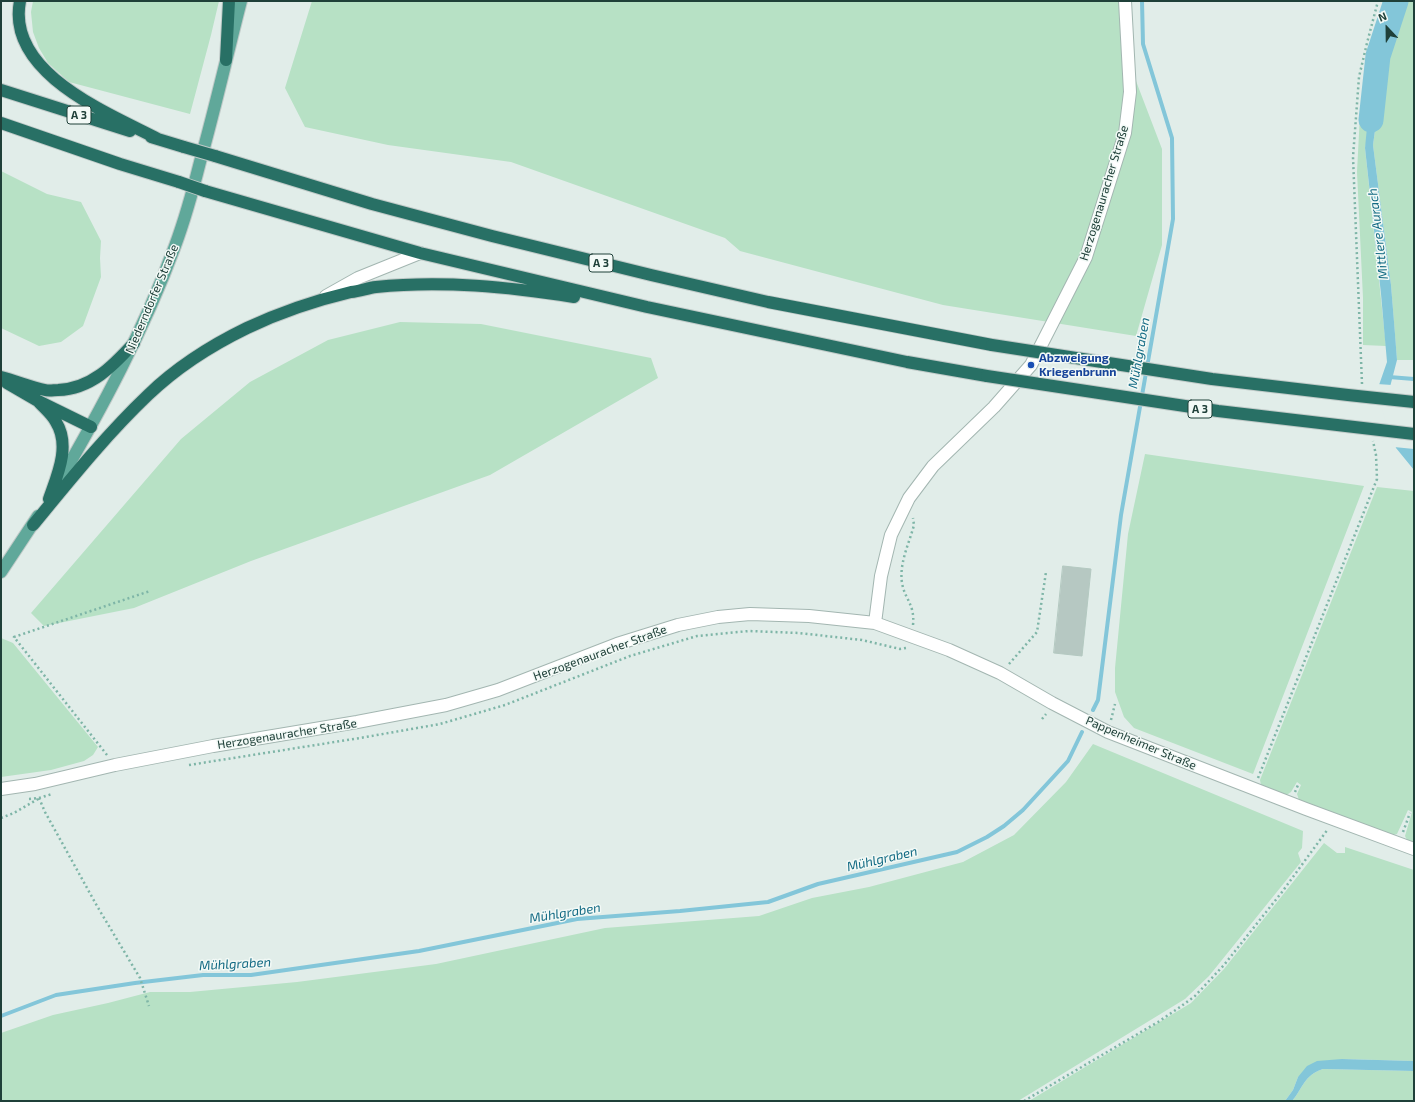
<!DOCTYPE html>
<html>
<head>
<meta charset="utf-8">
<style>
	body { margin:0 }
	#map { position:relative; width:1415px; height:1102px; overflow:hidden; background:#e1ede9; font-family:"Exo 2",sans-serif }
	canvas { display:block }
	.frame { position:absolute; inset:0; border:2px solid #1f4039; pointer-events:none }
	.north { position:absolute; left:1367px; top:8px; width:40px; height:40px; -webkit-text-stroke:3px #f2f9f6; paint-order:stroke; rotate:338deg; font-size:11px; font-weight:700; line-height:16px; text-align:center; color:#1f4039 }
	.north::after { content:''; display:block; margin:auto; width:14px; height:18px; background:#1f4039; clip-path:polygon(50% 0,100% 100%,50% 72%,0 100%) }
</style>
</head>
<body>
<div id="map">
<canvas width="1415" height="1102"></canvas>
<div class="frame"></div>
<div class="north">N</div>
</div>
<script>
const context = document.querySelector('canvas').getContext('2d');
context.lineJoin = 'round';
function paint(path, color) {
  context.fillStyle = color;
  context.fill(path, 'evenodd');
}
function stroke(path, color, width, dash) {
  context.strokeStyle = color;
  context.lineWidth = width;
  context.lineCap = dash ? 'butt' : 'round';
  context.setLineDash(dash || []);
  context.stroke(path);
}
function write(font, color, halo, rows, align = 'center') {
  context.font = font + ' "Exo 2",sans-serif';
  context.lineWidth = 3;
  context.setLineDash([]);
  context.textBaseline = 'middle';
  context.strokeStyle = halo;
  context.fillStyle = color;
  for (const [text, x, y, turn = 0] of rows) {
    context.save();
    context.translate(x, y);
    context.rotate((+turn || 0) * Math.PI / 180);
    context.textAlign = isNaN(turn) ? turn : align;
    if (halo) context.strokeText(text, 0, 0);
    context.fillText(text, 0, 0);
    context.restore();
  }
}
paint(new Path2D(`
	M33,1H219L211,35L190,114L69,82L48,63L39,48L33,32L31,12Z
	M312,1H1120L1123,47L1162,149V245L1136,336L943,305L740,251L725,238L511,162L388,145L305,127L285,88Z
	M1383,1H1414V360H1397L1391,285L1373,145L1381,87L1365,148L1386,346L1363,345V298L1357,172L1360,114L1368,61Z
	M1,171L47,194L81,202L101,241L100,258L101,277L83,326L61,342L39,346L1,328Z
	M400,322L481,324L651,358L658,378L490,475L251,561L134,608L44,626L31,613L181,439L250,382L328,340Z
	M1145,454L1364,486L1253,774L1134,728L1124,717L1115,692V668L1128,534Z
	M1377,487L1414,491V844L1408,842L1405,836L1412,812L1408,810L1397,834L1390,836L1299,800L1297,794L1301,785L1297,782L1291,792L1285,796L1261,785L1260,780Z
	M1,638L13,643L98,747L93,755L84,761L51,770L1,777Z
	M1093,744L1303,831L1302,848L1298,853L1301,862L1209,976L1185,999L1018,1101H1V1033L53,1015L108,1003L150,992H190L297,982L436,964L605,928L759,916L812,898L869,887L963,862L1014,835L1066,782Z
	M1324,843L1337,853H1345V847L1414,870V1061L1342,1059L1298,1077L1293,1090L1285,1101H1029L1191,1003L1224,969Z
	M1323,1069L1414,1071V1101H1292C1304,1087 1303,1076 1323,1069Z`), '#b7e1c5');
paint(new Path2D(`
	M1371,86L1381,87L1373,145L1391,285L1395,334L1397,360L1390,387L1403,428L1414,446V470L1396,448L1384,409L1379,385L1387,362L1381,294L1365,148Z
	M1342,1059L1414,1061V1071L1323,1069C1303,1076 1304,1087 1292,1101H1285L1293,1090L1298,1077L1307,1066L1317,1061Z`), '#83c6d9');
paint(new Path2D(`
	M1377,384L1392,385L1405,428L1414,442V449L1394,447L1382,409Z`), '#e1ede9');
stroke(new Path2D(`
	M1389,377L1414,379
	M1093,710L1098,700L1121,515L1173,219L1172,138L1143,44L1142,1
	M1,1016L56,995L135,983L203,975H251L419,951L577,919L680,911L768,902L818,884L957,852L987,837L1004,826L1023,810L1068,761L1082,732`), '#83c6d9', 4);
stroke(new Path2D(`
	M1371,120L1378,56L1396,1`), '#83c6d9', 25);
const building = new Path2D(`
	M1063,566L1091,569L1082,656L1054,653Z`);
paint(building, '#b6c8c2');
stroke(building, '#b3c8c0', 1);
const minor = new Path2D(`
	M326,296L358,278L420,253
	M875,623L881,576L891,535L909,498L933,466L994,407L1031,365L1086,257L1125,133L1130,92L1125,1
	M1,789L35,784L115,765L213,746L357,722L446,705L498,690L617,644L678,625L718,617L750,614L809,616L875,623L949,650L1000,673L1052,703L1108,732L1306,809L1414,849`);
const major = new Path2D(`
	M56,487C101,410 144,330 175,246C185,219 193,190 200,162C215,109 227,55 241,1
	M1,572L38,516`);
const highway = new Path2D(`
	M20,1C6,73 108,113 158,139
	M226,60L229,1
	M1,90L130,131
	M1,123L120,164L179,182
	M151,137L184,147
	M215,156L372,204L492,236L651,275L768,302L992,345
	M205,191L420,253L647,307L907,362L987,376
	M1,377C16,381 31,387 45,390C49,391 54,390 58,390C91,389 113,366 134,343
	M7,383L38,401L91,427
	M38,401C44,408 52,414 56,422C71,446 57,476 49,499
	M33,525C70,480 106,435 148,395C177,367 212,345 247,328C283,311 313,301 351,292C360,291 368,288 376,287C442,280 509,287 574,297`);
stroke(minor, '#a3b6b1', 14);
stroke(major, '#c0cac8', 14);
stroke(highway, '#c0cac8', 14);
stroke(new Path2D(`
	M1362,384L1353,157L1359,77L1367,43L1378,1
	M913,625C915,604 905,600 902,583C899,563 909,544 914,525L913,518
	M1009,664L1037,632L1046,572
	M1042,719L1046,714
	M1111,720L1115,704
	M107,755L14,637L150,591
	M189,765L360,738L440,724L505,705L630,656L697,636L749,631L799,633L862,640L900,649L906,648
	M1258,778L1377,479L1376,455L1373,441
	M1295,792L1298,785
	M39,798L45,812L97,906L140,978L149,1006
	M29,799L39,798L52,794
	M1,818L14,813L38,799
	M1403,832L1410,813
	M1024,1101L1158,1022L1180,1007L1195,996L1224,965L1282,892L1328,829`), '#7eb5a7', 2.5, [2, 3]);
stroke(minor, '#fff', 12);
stroke(major, '#60a89a', 12);
stroke(highway, '#287065', 12);
const highwayBridge = new Path2D(`
	M184,147L215,156
	M179,182L205,191
	M992,345L1212,379L1348,395L1414,402
	M987,376L1218,411L1414,434`);
stroke(highwayBridge, '#c0cac8', 14, []);
stroke(highwayBridge, '#287065', 12);
for (const [x, y, r, color] of [
	[1031,365,4,"#1a4fb4"]
]) {
  const dot = new Path2D();
  dot.arc(x, y, r, 0, 2 * Math.PI);
  context.fillStyle = color;
  context.fill(dot);
  stroke(dot, '#f2f9f6', 1.5);
}
for (const [x, y, w] of [
	[79,115,24],
	[601,263,24],
	[1200,409,24]
]) {
  const box = new Path2D();
  box.roundRect(x - w / 2, y - 9, w, 18, 3);
  context.fillStyle = '#f2f9f6';
  context.fill(box);
  stroke(box, '#1f4039', 1);
}
write('bold 11px', '#1f4039', null, [
	["A 3",79,115],
	["A 3",601,263],
	["A 3",1200,409]
]);
write('12px', '#1f4039', '#f2f9f6', [
	["Herzogenauracher Straße",1104,193,-73],
	["Niederndorfer Straße",152,299,-67],
	["Herzogenauracher Straße",600,653,-20],
	["Herzogenauracher Straße",287,734,-9],
	["Pappenheimer Straße",1141,743,23]
]);
write('bold 12px', '#164399', '#f2f9f6', [
	["Abzweigung",1039,358],
	["Kriegenbrunn",1039,372]
], 'left');
write('italic 13px', '#126a83', '#f2f9f6', [
	["Mittlere Aurach",1378,234,-97],
	["Mühlgraben",1139,353,-80],
	["Mühlgraben",882,859,-13],
	["Mühlgraben",565,913,-9],
	["Mühlgraben",235,964,-3]
]);
</script>
</body>
</html>
